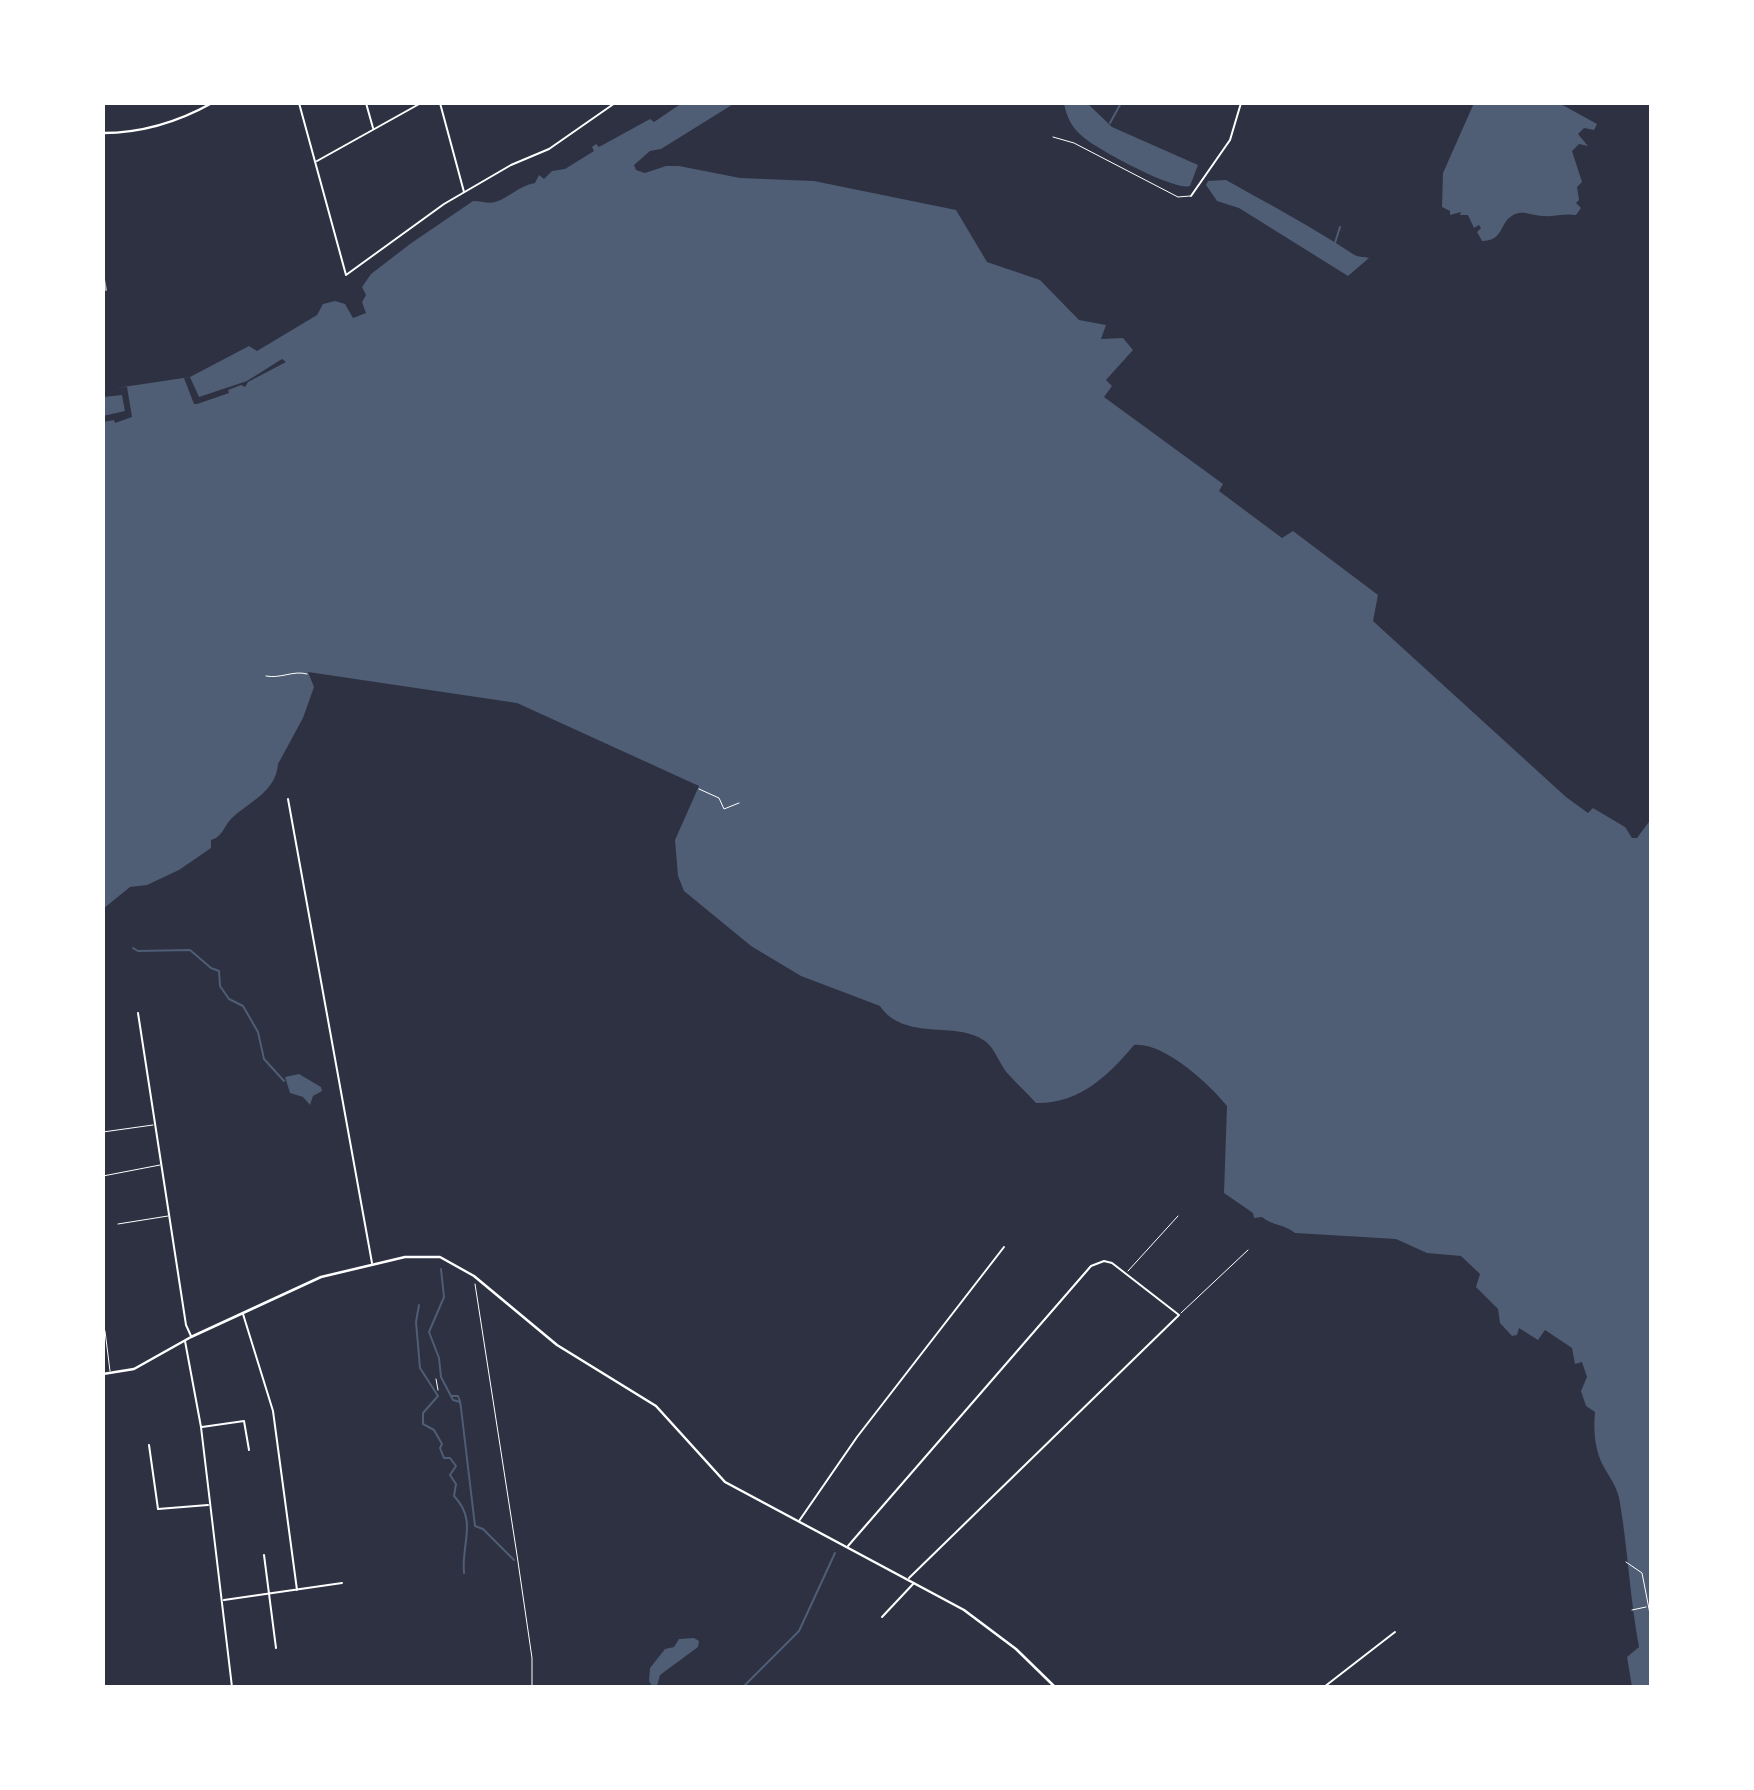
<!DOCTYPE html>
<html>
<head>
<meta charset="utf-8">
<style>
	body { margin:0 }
	#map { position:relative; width:1754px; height:1790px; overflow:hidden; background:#2d3142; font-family:Arial,sans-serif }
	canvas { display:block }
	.frame { position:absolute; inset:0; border:105px solid #fff; pointer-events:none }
</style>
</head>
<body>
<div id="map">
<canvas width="1754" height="1790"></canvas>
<div class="frame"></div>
</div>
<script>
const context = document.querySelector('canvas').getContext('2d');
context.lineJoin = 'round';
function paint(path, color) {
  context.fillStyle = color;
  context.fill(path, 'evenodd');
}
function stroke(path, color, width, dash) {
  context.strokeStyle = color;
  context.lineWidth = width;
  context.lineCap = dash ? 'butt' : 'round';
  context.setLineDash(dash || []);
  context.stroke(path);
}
paint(new Path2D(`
	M682,103H735L661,149L650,151L634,165L636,170L645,173L666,166H679L740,178L814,181L956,210L987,262L1040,280L1079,320L1106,325L1101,339L1123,338L1133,350L1106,380L1112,386L1104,397L1223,484L1219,491L1282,538L1293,531L1378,595L1373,621L1566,797L1588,813L1593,808L1625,827L1632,838H1637L1651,819V1687H1632L1627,1657L1639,1647C1630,1599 1628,1551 1620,1503C1618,1489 1612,1481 1605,1469C1595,1453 1593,1431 1595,1412L1586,1406L1581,1391L1587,1377L1582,1362L1575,1364L1572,1348L1545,1330L1538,1340L1519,1328L1517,1335L1512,1336L1500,1323L1498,1309L1476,1287L1480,1274L1461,1256L1427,1253L1396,1239L1295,1233C1284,1224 1273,1226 1262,1217L1254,1218L1253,1213L1224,1193L1227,1106C1209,1084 1164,1042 1134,1045C1108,1076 1079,1104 1036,1103C1028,1094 1018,1085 1010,1076C1000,1067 996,1049 985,1041C956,1020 904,1042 880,1006L801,976L751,946L684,891L678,876L675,840L699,786L517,703L308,672L314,687L303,718L278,764C276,791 251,801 233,817C224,825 223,837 211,840V848L179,870L147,885L130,887L103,909V390L190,377L249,346L257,351L317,315L323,304L335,301L345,304L353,318L366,313L362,302L366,295L362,287L371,274L410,244L473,201C481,201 489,204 495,202C509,198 518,186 535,183L539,175L544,179L552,171L565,169L594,151L592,147L596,144L599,147L650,119L654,122Z
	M1064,103H1087L1112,127L1198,165L1190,186C1174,191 1096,149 1082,136C1072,128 1066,116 1064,103Z
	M1474,103H1559L1597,124L1594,130L1584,128L1578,134L1588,146L1579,144L1572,151L1582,182L1577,187L1579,200L1576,203L1581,208L1576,215C1564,213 1554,217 1543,216C1528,215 1521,208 1509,218C1500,226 1502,241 1482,241L1477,232L1481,228L1479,225L1474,228L1468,215H1460L1461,212L1450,215V211L1442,207L1443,173Z
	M1226,180C1269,204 1312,227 1353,254C1359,258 1363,256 1369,258L1348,276L1239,208L1217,201L1206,185L1208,181Z
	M299,1074L321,1087L322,1091L313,1096L310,1105L303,1097L290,1093L285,1077Z
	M694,1638L699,1641L698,1647L660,1675L657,1686H652L649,1681L650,1668L665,1649L674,1647L679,1639Z`), '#4f5d75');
paint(new Path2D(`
	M282,359L286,362L248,382L245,387L241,385L228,390L229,393L197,404H194L184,378L190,377L199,397L247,381Z
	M127,387L132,417L115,423L114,420L103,422V416L125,411L122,395L103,397L106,388Z`), '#2d3142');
stroke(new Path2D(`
	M1110,123L1121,103
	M1334,246L1340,227
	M133,948L138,951L190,950L211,968L219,971L220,986L229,999L243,1006L258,1032L264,1059L284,1081
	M441,1269L444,1297L429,1332L439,1358L441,1377L453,1400L460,1402L461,1408L475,1526L483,1529L514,1560
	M419,1305L416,1322L420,1368L438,1396L423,1413V1424L434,1430L442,1444L440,1448L444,1458H450L456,1466L450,1475L456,1484L454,1496C478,1521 461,1543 464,1573
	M452,1396H458L460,1401
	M743,1687L799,1631L835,1553`), '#4f5d75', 2);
stroke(new Path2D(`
	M266,676C281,679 293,670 307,674
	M699,789L719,798L724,809L739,803
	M475,1284L517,1555L532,1658V1687
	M436,1379L438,1390
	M1626,1562L1642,1573L1651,1619
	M1632,1610L1646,1607`), '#fff', 1);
stroke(new Path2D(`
	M1053,137L1074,143L1178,197L1190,196
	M103,1132L153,1125
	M103,1176L160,1165
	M118,1224L168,1216
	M1128,1271L1178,1216
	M1181,1313L1248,1250
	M105,1331L110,1371`), '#fff', 1);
stroke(new Path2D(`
	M299,103L346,275L444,204L511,165L549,149L615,103
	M366,103L373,128
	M440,103L464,192
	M317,161L421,103
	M1191,196L1230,140L1241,103
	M288,799L372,1263
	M138,1013L186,1325L191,1336
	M243,1314L273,1411L297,1590
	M185,1341L201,1427L232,1687
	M202,1427L244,1421L249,1450
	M149,1445L158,1509L208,1505
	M799,1521L857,1437L1004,1247
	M848,1546L1091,1266L1104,1261L1112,1263L1179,1315L909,1578
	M264,1555L276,1648
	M224,1600L342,1583
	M882,1617L914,1583
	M1324,1687L1395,1632`), '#fff', 2);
stroke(new Path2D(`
	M103,133C143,133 178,122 212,103
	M103,1374L134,1369L191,1337L321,1277L405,1257H440L474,1276L557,1345L656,1406L725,1482L964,1610L1016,1649L1055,1687`), '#fff', 2.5);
stroke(new Path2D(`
	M103,274L106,290`), '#abadb3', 2);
</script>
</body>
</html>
